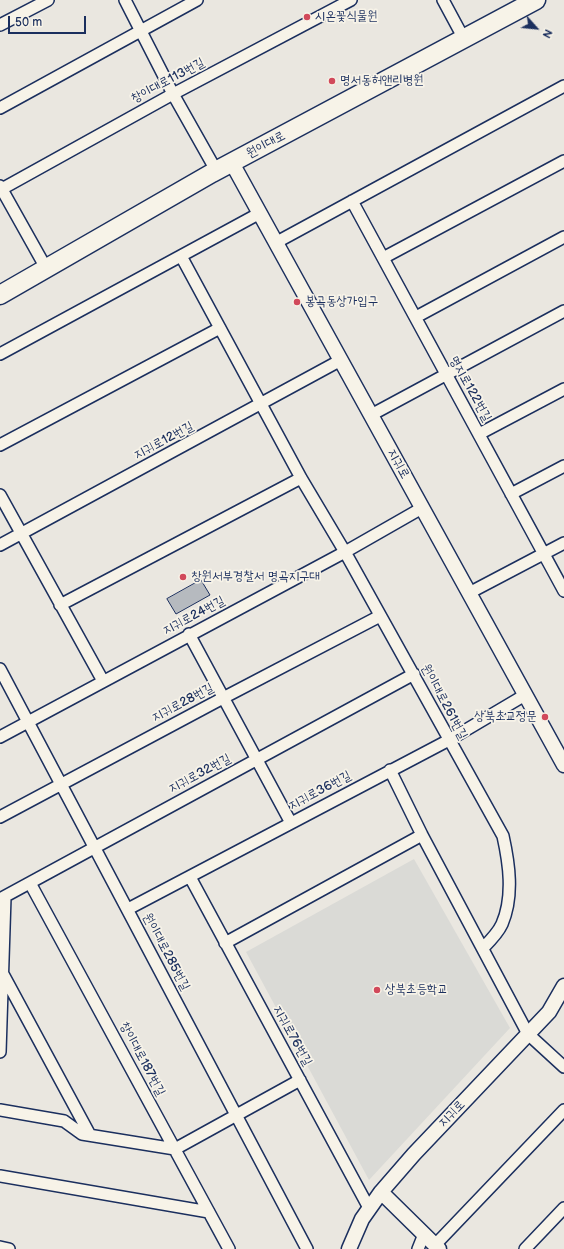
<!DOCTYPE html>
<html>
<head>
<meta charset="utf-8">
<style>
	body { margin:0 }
	#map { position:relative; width:564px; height:1249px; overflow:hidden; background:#eae7e0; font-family:"Balsamiq Sans",sans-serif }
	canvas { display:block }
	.north { position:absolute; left:516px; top:8px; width:40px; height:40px; -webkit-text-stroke:3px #f7f3e8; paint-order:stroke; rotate:117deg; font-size:11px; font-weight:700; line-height:16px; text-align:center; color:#1b2f5e }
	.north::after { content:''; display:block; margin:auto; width:14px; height:18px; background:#1b2f5e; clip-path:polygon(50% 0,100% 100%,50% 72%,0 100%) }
	.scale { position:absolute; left:8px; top:16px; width:78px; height:18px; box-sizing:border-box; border:2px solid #1b2f5e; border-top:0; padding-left:5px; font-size:12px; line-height:14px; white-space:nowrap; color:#1b2f5e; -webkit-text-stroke:3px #f7f3e8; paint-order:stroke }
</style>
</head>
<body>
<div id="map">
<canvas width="564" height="1249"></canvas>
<div class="north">N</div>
<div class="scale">50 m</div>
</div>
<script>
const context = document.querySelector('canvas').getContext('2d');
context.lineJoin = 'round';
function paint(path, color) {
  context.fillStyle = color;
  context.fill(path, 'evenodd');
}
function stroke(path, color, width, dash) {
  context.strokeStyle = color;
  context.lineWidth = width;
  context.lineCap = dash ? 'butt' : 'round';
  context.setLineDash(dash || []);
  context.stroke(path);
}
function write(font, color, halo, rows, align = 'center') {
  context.font = font + ' "Balsamiq Sans","Poor Story",sans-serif';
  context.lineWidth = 3.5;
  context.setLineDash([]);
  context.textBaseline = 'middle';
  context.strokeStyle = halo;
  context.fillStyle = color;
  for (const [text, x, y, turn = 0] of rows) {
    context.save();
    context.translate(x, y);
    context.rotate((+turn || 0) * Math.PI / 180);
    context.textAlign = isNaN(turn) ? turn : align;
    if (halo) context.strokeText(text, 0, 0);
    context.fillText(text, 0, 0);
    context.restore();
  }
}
paint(new Path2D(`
	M414,859L510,1028L369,1180L246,952Z`), '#dadad6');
const building = new Path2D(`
	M201,580L210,595L176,614L167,599Z`);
paint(building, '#b6babf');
stroke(building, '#1b2f5e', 1);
const minor = new Path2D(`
	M125,0L173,94L217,172
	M443,0L464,39
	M0,25L48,0
	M0,108L197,0
	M0,186L46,268
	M0,190L173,94L351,0
	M352,201L564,591
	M277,242L564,86
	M181,256L301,478L345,552L503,836C509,863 514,896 502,924C498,933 490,941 483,948
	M383,258L564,161
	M416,317L564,237
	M0,354L260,213
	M371,415L564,311
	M479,434L564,389
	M0,445L220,328
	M511,494L564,466
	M0,495L103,681
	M0,545L341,360
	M469,593L564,543
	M60,605L301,478
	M189,634L291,823
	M0,669L307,1249
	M0,737L345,552L422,508
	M390,770L422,835L528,1034L564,1067
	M0,817L223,698L380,616
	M190,877L369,1208
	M30,883L229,1249
	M0,899L414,674
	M128,909L449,740L525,695
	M225,943L422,835
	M3,974L90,1135
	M0,1052L5,897
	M0,1110L64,1121L82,1134L175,1149L300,1080
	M0,1176L209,1212
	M435,1245L564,1110
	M0,1247L9,1249
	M418,1249L424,1234
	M525,1249L564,1208`);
const tertiary = new Path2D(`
	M232,163L564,765
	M381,1192L439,1249
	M349,1249L362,1219L381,1192L414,1154L549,1012L564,986`);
const primary = new Path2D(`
	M0,295L212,173L536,0`);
stroke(minor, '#1b2f5e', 14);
stroke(tertiary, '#1b2f5e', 17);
stroke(primary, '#1b2f5e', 21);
stroke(minor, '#f7f3e8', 11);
stroke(tertiary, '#f7f3e8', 14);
stroke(primary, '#f7f3e8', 18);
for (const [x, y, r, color] of [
	[307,17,4,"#d1495b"],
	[332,81,4,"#d1495b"],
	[297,302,4,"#d1495b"],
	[183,577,4,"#d1495b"],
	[545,717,4,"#d1495b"],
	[377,990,4,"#d1495b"]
]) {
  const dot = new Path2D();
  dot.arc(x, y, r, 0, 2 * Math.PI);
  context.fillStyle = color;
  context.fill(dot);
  stroke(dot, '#f7f3e8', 1.5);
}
write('13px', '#1b2f5e', '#f7f3e8', [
	["시온꽃식물원",315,17],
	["명서동허앤리병원",340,81],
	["봉곡동상가입구",305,302],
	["창원서부경찰서 명곡지구대",191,577],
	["상북초교정문",537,717,"right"],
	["상북초등학교",385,990]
], 'left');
write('13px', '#1b2f5e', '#f7f3e8', [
	["창이대로113번길",168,81,-28],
	["원이대로",266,145,-28],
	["명지로122번길",470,389,61],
	["지귀로12번길",164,441,-28],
	["지귀로",398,464,61],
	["지귀로24번길",194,616,-28],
	["원이대로261번길",444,702,62],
	["지귀로28번길",183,703,-28],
	["지귀로32번길",200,774,-28],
	["지귀로36번길",320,791,-28],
	["원이대로285번길",166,952,62],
	["지귀로76번길",292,1036,61],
	["창이대로187번길",142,1059,62],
	["지귀로",452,1114,-46]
]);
</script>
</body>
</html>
